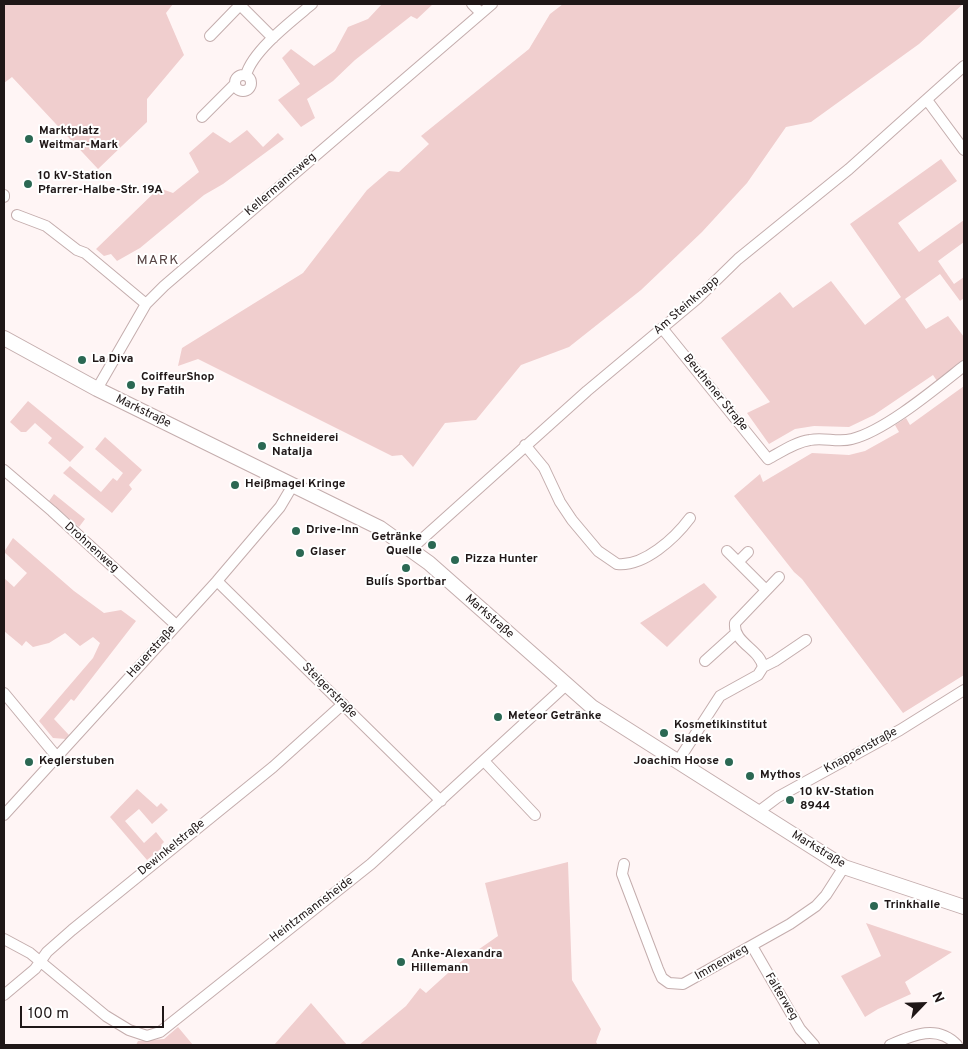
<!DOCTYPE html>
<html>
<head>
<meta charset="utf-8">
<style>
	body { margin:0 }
	#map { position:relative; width:968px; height:1049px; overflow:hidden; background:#fff5f5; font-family:Overpass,sans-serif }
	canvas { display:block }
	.frame { position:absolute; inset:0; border:5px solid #1f1717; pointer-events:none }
	.north { position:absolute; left:898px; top:979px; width:50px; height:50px; -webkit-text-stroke:4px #fff; paint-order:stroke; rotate:66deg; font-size:14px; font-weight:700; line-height:20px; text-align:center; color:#1f1717 }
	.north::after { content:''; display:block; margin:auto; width:18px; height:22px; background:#1f1717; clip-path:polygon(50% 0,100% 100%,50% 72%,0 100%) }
	.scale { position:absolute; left:20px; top:1006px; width:144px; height:22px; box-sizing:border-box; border:2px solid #1f1717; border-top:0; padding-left:6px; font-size:15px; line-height:18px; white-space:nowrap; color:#1f1717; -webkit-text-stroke:4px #fff; paint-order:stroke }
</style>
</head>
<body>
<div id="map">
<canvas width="968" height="1049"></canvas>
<div class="frame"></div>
<div class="north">N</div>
<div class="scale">100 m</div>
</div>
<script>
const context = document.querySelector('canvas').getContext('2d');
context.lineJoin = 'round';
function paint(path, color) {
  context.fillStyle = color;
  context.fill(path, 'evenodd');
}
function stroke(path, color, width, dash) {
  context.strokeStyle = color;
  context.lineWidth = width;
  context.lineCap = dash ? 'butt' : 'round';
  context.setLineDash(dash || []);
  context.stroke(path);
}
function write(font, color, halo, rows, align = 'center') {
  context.font = font + ' Overpass,sans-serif';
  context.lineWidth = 4;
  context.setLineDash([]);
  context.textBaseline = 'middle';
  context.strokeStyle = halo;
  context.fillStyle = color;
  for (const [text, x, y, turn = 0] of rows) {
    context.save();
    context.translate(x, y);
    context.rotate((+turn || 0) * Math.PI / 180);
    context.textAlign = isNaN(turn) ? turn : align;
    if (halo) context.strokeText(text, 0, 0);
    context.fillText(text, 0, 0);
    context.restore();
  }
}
paint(new Path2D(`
	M4,4H173L166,13L184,55L147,99V122L98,169L12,77L4,83Z
	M382,4H433L417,19L411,16L355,60L333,81L307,99L315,118L301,127L278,100L300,84L282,58L291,49L314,66L335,51L348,27L368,19Z
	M563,4H963L919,44L811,122L786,127L747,183L702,232L641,290L569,347L521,365L476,420L445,423L413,467L402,455L392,456L198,359L178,366L182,348L303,273L367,190L389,171L399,172L429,144L421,136L529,49L550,14Z
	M247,130L263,147L278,133L284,139L223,184L204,195L140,248L117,261L111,254L104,256L96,249L159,188L173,193L199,172L189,153L213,132L230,143Z
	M941,159L957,181L898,223L919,252L964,220V242L938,261L954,284L964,277V298L960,301L940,274L905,299L926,329L948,316L964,337V359L937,381L933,375L874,415L849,427L814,426L795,429L769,444L747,413L770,402L721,338L780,292L793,308L831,281L865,325L901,297L850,224Z
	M964,386V675L903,713L802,579L794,572L734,496L760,474L763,482L812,453L849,455L865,451L899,432L895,425L906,418L910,425Z
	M28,401L84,447L70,462L48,443L52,438L35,423L26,432H21L10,422Z
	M105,437L142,470L129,485L132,489L112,513L63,473L70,466L101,492L113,478L117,481L123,473L95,449Z
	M54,494L85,519L79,527L49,501Z
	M13,538L74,591L104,613L121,610L136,621L74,701L71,699L54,719L69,735L66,739L53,738L39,721L93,658L100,643L93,637L80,646L65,633L49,643L33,647L26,641L22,646L4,631V578L14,587L27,573L4,552Z
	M704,583L717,597L667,647L640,623Z
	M137,789L157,807L161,803L168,810L152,824L139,809L125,821L144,843L156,832L164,842L161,845L163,847L147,860L110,817Z
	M568,862L572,980L601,1029L596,1042L598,1045H359L406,1006L420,988L426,993L459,963L498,936L485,883Z
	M866,923L952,952L905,982L911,994L878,1009L865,1017L841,976L881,956Z
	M311,1003L347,1045H274Z
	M178,1027L193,1045H136L138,1041L164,1039Z`), '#f0cece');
const minor = new Path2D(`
	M239,4L273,38
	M472,4L481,13
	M210,36L240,5
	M235 83a8 8 0 1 1 16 0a8 8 0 1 1-16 0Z
	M246,75C253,50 293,20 312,4
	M927,100L964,150
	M202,117L235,84
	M4,195V197
	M17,215L46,226L77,250L85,253L146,304
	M662,328L768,459C781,452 795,442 810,440C824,437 838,443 852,439C885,431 936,388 964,366
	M97,389L146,304L164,286L492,4
	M525,445L544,468L560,502L572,520L598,551L617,564C644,567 675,538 690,518
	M4,470L52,511L176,625
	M411,549L587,391L697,299L738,259L849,169L964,66
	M727,551L766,590
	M738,562L748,552
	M217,581L441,801
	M705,661L736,633
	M763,667C760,649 733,643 735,623L779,577
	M4,693L57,757
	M484,761L535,815
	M678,761L720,696L758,675L763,667L775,661L806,640
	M758,812L778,797L900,730L964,690
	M4,815L217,581L280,507L293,485
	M624,864L622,874L658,969L662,978L669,983L683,984L790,924L816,906L826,895L844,867
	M4,939L30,953L106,1016L129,1030L147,1036L160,1032L371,864L566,685
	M752,946L800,1029L814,1045
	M4,995L35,969L47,952L72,930L273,767L343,704
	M890,1045C913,1035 937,1024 957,1045`);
const secondary = new Path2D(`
	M4,338L97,389L380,528L429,563L592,707L844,867L964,907`);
stroke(minor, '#c4adad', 12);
stroke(secondary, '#c4adad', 16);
stroke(minor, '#fff', 10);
stroke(secondary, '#fff', 14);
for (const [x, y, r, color] of [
	[29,139,5,"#2b6853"],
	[28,184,5,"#2b6853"],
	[82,360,5,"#2b6853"],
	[131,385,5,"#2b6853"],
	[262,446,5,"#2b6853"],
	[235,485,5,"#2b6853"],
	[296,531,5,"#2b6853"],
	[432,545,5,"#2b6853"],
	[300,553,5,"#2b6853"],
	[455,560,5,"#2b6853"],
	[406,568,5,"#2b6853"],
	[498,717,5,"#2b6853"],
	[664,733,5,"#2b6853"],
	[29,762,5,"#2b6853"],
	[729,762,5,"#2b6853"],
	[750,776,5,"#2b6853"],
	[790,800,5,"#2b6853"],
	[874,906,5,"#2b6853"],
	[401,962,5,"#2b6853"]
]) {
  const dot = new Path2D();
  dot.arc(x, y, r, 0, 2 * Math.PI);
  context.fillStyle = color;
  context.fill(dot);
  stroke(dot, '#fff', 2);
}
write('bold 12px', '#1f1717', '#fff', [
	["Marktplatz",39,132],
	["Weitmar-Mark",39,146],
	["10 kV-Station",38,177],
	["Pfarrer-Halbe-Str. 19A",38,191],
	["La Diva",92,360],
	["CoiffeurShop",141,378],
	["by Fatih",141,392],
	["Schneiderei",272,439],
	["Natalja",272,453],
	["Heißmagel Kringe",245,485],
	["Drive-Inn",306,531],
	["Getränke",422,538,"right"],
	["Quelle",422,552,"right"],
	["Glaser",310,553],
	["Pizza Hunter",465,560],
	["Bull´s Sportbar",406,583,"center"],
	["Meteor Getränke",508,717],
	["Kosmetikinstitut",674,726],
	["Sladek",674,740],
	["Keglerstuben",39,762],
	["Joachim Hoose",719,762,"right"],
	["Mythos",760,776],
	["10 kV-Station",800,793],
	["8944",800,807],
	["Trinkhalle",884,906],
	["Anke-Alexandra",411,955],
	["Hillemann",411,969]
], 'left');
write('12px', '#1f1717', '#fff', [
	["Kellermannsweg",281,185,-41],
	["Am Steinknapp",687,306,-41],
	["Beuthener Straße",715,393,51],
	["Markstraße",143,412,26],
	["Drohnenweg",91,548,42],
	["Markstraße",489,617,41],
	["Hauerstraße",152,652,-48],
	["Steigerstraße",329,691,45],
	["Knappenstraße",861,751,-29],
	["Dewinkelstraße",172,848,-39],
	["Markstraße",818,850,31],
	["Heintzmannsheide",312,910,-37],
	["Immenweg",722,963,-30],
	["Falterweg",781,997,59]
]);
context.letterSpacing = '1px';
write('14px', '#574444', '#fff', [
	["MARK",158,261]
]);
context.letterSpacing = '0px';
</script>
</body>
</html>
